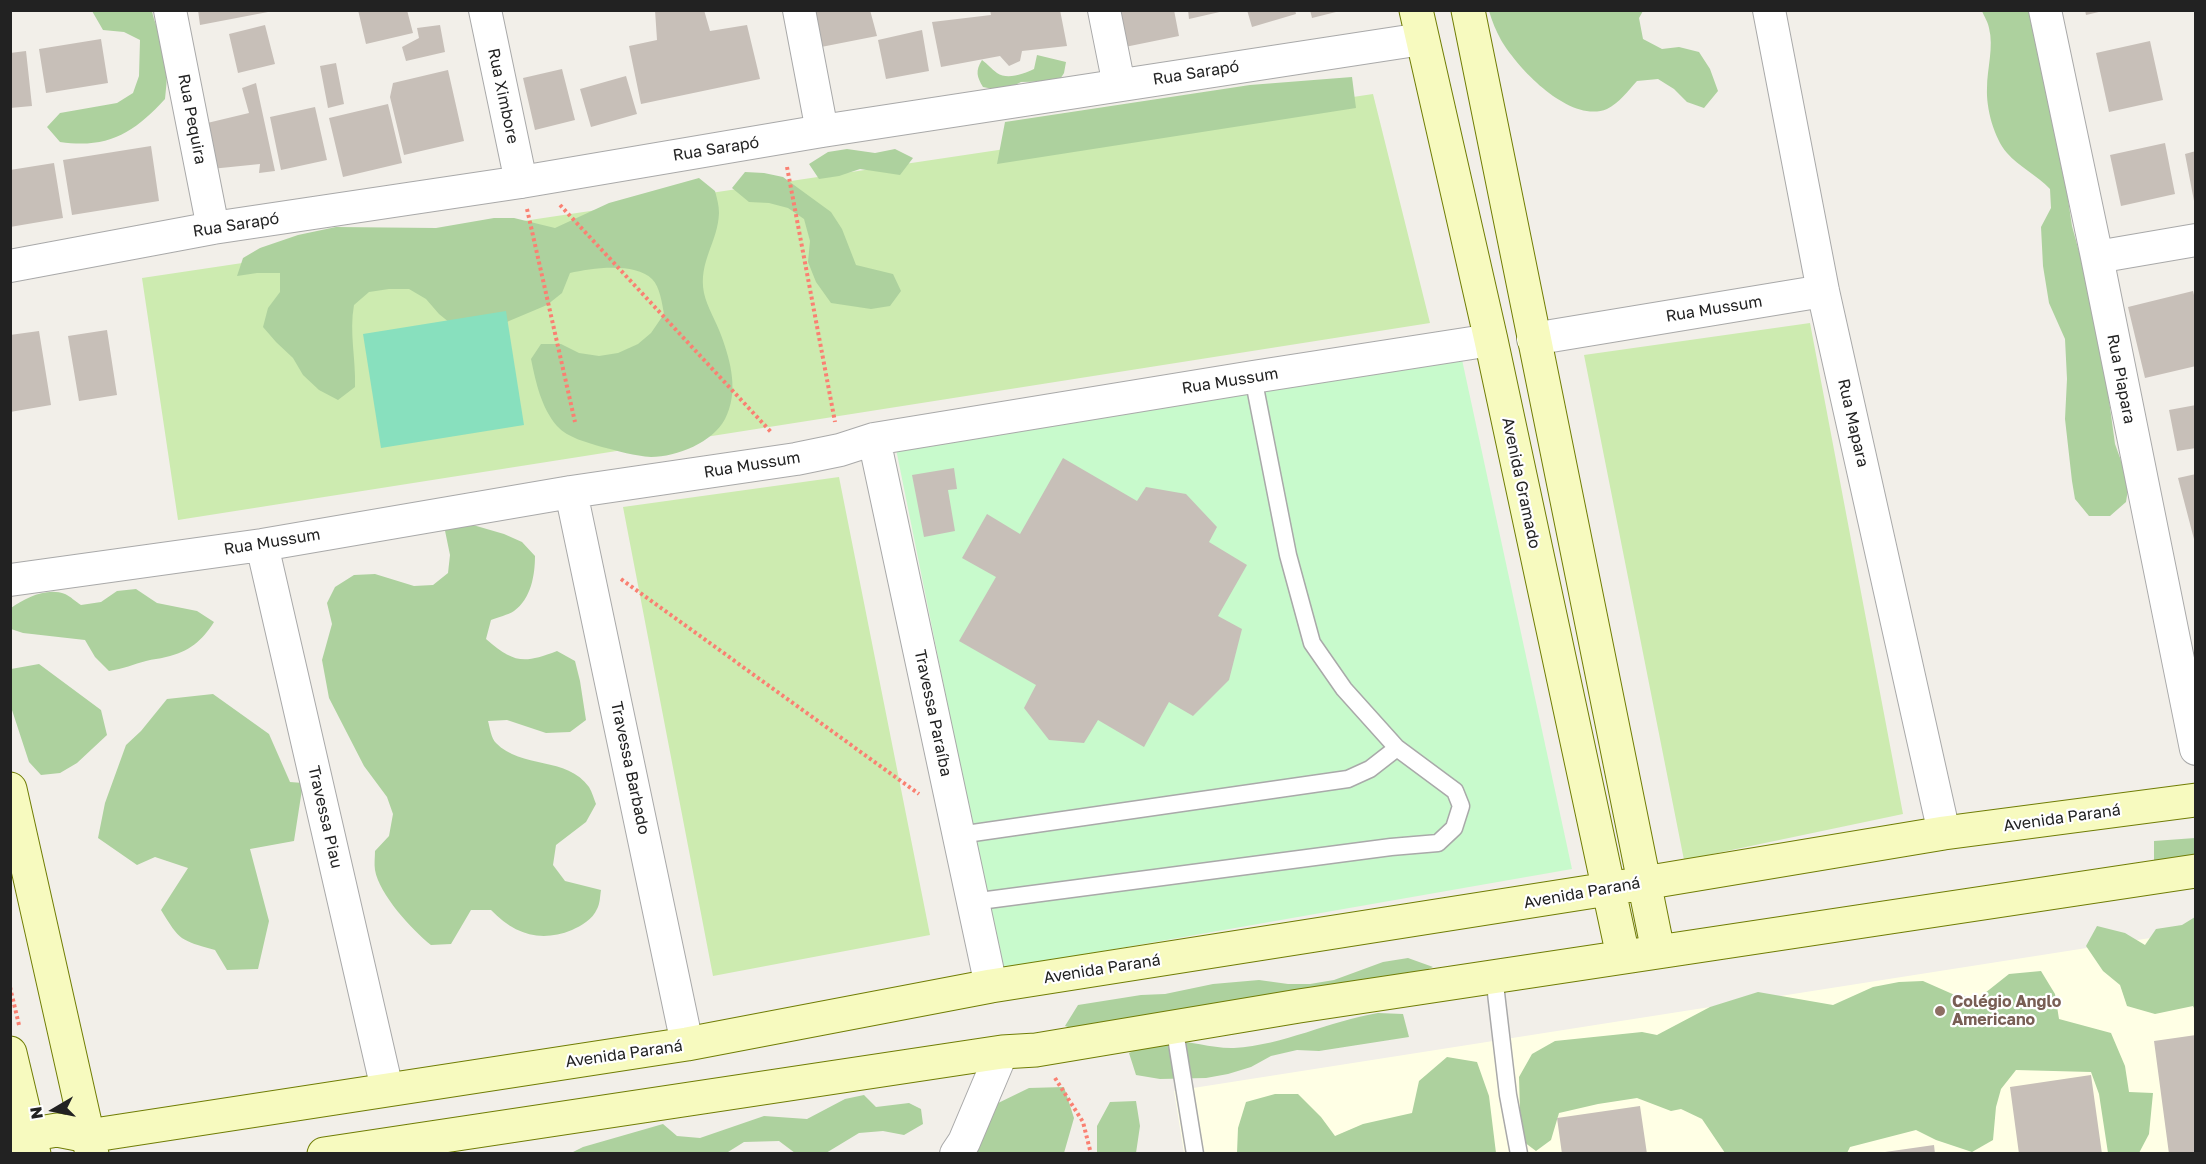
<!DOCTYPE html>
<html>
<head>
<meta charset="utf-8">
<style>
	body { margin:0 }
	#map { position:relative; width:2206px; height:1164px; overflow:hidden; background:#f2efe9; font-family:"Golos Text",sans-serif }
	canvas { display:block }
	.frame { position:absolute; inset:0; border:12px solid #222; pointer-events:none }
	.north { position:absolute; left:24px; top:1080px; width:60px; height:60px; -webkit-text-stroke:4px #fff; paint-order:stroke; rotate:261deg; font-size:16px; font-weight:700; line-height:24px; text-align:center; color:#222 }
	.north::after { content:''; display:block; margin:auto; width:21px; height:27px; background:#222; clip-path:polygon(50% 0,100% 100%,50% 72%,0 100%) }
</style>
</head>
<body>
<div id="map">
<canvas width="2206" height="1164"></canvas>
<div class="frame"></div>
<div class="north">N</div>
</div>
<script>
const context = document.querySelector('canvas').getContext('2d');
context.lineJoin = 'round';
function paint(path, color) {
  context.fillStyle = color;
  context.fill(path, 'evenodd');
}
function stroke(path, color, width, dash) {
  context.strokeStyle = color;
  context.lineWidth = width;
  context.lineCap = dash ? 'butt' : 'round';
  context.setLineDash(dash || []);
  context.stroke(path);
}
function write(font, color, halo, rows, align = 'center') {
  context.font = font + ' "Golos Text",sans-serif';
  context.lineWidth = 4.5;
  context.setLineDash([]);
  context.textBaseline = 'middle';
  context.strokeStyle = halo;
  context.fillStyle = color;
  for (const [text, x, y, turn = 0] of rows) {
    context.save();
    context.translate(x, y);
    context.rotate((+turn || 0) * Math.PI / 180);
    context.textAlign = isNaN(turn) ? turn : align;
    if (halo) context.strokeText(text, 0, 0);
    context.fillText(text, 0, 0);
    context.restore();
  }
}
paint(new Path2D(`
	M2195,931V1153H1184L1174,1091Z`), '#ffffe5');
paint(new Path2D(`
	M1373,94L1430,323L178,520L142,278Z
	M1810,323L1903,814L1684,860L1584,355Z
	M839,477L930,935L713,976L623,507Z`), '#cdebb0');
paint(new Path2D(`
	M92,11H152C154,22 159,31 163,42C169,61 167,79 165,99C134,133 108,149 60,142L47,127L60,113L117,103L133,93L139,76L140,40L124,32L103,30Z
	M1489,11H1643L1639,18L1643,39L1662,49L1679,47L1699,52L1710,69L1718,91L1704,108L1687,102L1674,89L1658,79L1637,81C1628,91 1619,103 1607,109C1570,124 1518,69 1501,40C1496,31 1492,21 1489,11Z
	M1982,11H2040L2072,226L2090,292L2106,378L2115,444L2129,483L2126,502L2110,516H2089L2075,499L2072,481L2065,419L2067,379L2065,339L2049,303L2043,266L2041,227L2051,208L2050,189C2037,175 2019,167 2007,153C1994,138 1986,108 1987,88C1987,69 1994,47 1989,28C1988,22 1984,16 1982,11Z
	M1037,55L1066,62L1064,73L1059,81L1021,82L1003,91L983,87C977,77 975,71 982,60C988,64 991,69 997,73C1007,80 1024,74 1034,69Z
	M1352,77L1356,108L997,164L1005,122L1250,85Z
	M847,149L875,153L895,149L913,158L900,175L860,169L839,176L819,179L809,164L828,152Z
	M745,172L764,173L783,177L831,212L842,229L856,265L893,274L901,291L890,306L871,309L831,303L816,282L808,262L810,241L804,219L788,208L769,203L749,202L732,188Z
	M699,178L715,191C717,198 719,206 719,213C718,242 698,262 704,293C707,307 716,321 721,335C731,362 739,392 725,419C713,442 677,457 651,457C635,456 618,451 602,447C586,442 568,438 557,426C541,407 536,383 531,359L541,344H561L579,353L599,356L618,353L638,344L651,333L664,314C662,303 660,287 652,279C635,262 591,268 570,273L562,293L547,305L509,321L492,330L455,327L439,314L426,299L409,289H389L369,292L354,305C349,333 356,358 355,387L338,400L319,390L303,375L293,358L276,342L263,327L268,308L280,292V273H257L237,276L243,258L260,248L298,235L336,227L436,228L494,218H514L555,228L609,203Z
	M442,516L504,534L522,542L535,556C535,575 531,599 514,611C508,615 498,617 491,620L486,639C514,663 523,664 557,651L575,661L580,681L586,720L570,732L546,733L507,720L488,721C490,728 491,738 496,743C521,769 567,756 589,787C592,792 594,799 596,804L586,822L556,845L553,865L565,881L601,890C600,896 600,904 597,909C593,919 581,926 572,930C540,943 514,934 491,910H471L451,944L431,945C412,930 379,894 375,870C374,864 375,857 375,851L389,836L393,814L387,797L364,766L329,698L322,660L332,624L327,603L335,587L354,575L375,574L414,586L433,585L448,573L450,555Z
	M136,589L157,603L197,611L214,622C202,641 189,652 166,657C159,659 153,659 146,661C134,664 123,669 109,671L95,657L85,640L23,633L11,629V608C25,598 47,587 65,594C70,596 76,602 81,605L101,602L117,591Z
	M39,664L101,710L107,735L77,763L60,773L41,775L29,762L11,707V669Z
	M213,694L269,734L290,782L303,783L294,841L250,849L269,921L258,969L227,970L215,950C180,940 180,941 161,910L188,868L155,857L137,865L98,838L105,803L126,745L141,731L167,699Z
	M2195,838V861L2154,865V841Z
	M2195,917V1010L2193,1006L2155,1014L2127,1006L2120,985L2103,971L2086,946L2097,926L2125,933L2145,945L2156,929L2182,925Z
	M1408,958L1433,967L1411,977L1088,1034L1065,1026L1078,1005L1141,995L1165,994L1213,984L1259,980L1288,984H1310L1334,980L1383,962Z
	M2041,971L2055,994L2059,1019L2111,1033L2125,1066L2129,1092L2153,1093L2149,1134L2139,1153H2108L2099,1094L2091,1072L2016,1070L2001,1089L1996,1107L1993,1140L1972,1152L1936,1140L1916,1130L1850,1147L1847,1153H1725L1702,1119L1681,1109L1671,1111L1637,1098L1598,1104L1559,1113L1551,1140L1536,1151L1516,1136L1520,1110L1519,1077L1532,1054L1555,1041L1642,1032L1657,1035L1710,1007L1758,992L1833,1005L1873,987L1899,982L1923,981L1957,996L1980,997L2009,974Z
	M1378,1013L1403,1014L1409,1037L1319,1051L1297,1050L1271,1056L1251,1067L1228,1074L1206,1078L1160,1079L1136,1075L1129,1053C1136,1050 1143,1044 1150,1043C1178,1035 1206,1049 1234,1048C1284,1045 1329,1021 1378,1013Z
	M1447,1057L1477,1062L1489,1096L1496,1153H1237L1238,1128L1246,1102L1275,1094H1298L1321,1117L1335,1136L1363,1124L1412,1113L1419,1081Z
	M1064,1087L1074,1118L1064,1153L974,1154L992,1106L1029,1088Z
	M864,1095L876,1107L909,1103L921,1109L923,1124L904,1135L883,1131L859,1133L826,1153H795L779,1141L744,1142L728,1152L709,1153H571L583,1147L663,1124L677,1136L700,1138L764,1116L807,1119L845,1099Z
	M1136,1101L1140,1126L1136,1153H1097V1126L1110,1102Z`), '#add19e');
paint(new Path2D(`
	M1461,355L1572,869L1001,969L895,444Z`), '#c8facc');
paint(new Path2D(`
	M506,311L524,425L381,448L363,334Z`), '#88e0be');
paint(new Path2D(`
	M198,10H268V12L200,25Z
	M358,10H407L413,33L366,44Z
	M655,10H704L710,31L747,25L760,79L641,104L629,46L657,40Z
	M813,10H870L877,36L816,48Z
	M990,10H1060L1067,46L1022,51L1020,61L1009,66L1000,56L941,67L932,22L991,15Z
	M1112,10H1174L1179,36L1120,48Z
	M1188,10H1224V11L1189,19Z
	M1247,10H1295L1296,14L1252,27Z
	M1310,10H1339L1340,11L1312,18Z
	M2085,10H2103V11L2086,15Z
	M265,25L275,64L238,73L229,34Z
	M440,25L445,52L406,61L402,47L419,38L417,28Z
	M922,30L929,71L886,79L878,40Z
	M101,39L108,83L46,93L39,49Z
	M2150,41L2163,100L2109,112L2096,53Z
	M26,51L32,106L10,108V53Z
	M336,63L344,104L328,108L320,66Z
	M562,69L575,120L535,130L523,78Z
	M448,70L464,141L404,155L390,97L393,83Z
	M626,76L637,114L591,127L580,89Z
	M256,83L275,171L259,173L260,164L211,169L203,124L249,113L242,88Z
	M388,104L402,163L343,177L329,118Z
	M315,107L327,160L281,170L270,117Z
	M2165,143L2175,194L2121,206L2110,155Z
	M151,146L159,201L72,215L63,160Z
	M2196,151V201H2194L2185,154Z
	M54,163L63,218L10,227V170Z
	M2193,291L2196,303V366L2145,378L2128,307Z
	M107,330L117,395L79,401L68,336Z
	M39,331L51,405L10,412V335Z
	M2196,405V448L2177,451L2169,410Z
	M1063,458L1137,501L1146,487L1186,494L1217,527L1209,542L1247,565L1218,616L1242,629L1229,680L1193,716L1169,702L1144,747L1098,720L1084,743L1049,740L1024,708L1036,685L959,641L996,577L962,558L987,514L1020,534Z
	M954,468L957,489L948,490L955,531L924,537L912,475Z
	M2196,474V543H2195L2178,478Z
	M2196,1035V1154H2169L2154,1041Z
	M2091,1075L2102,1154H2019L2010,1087Z
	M1640,1106L1647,1154H1562L1557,1118Z
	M1934,1145L1935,1154H1885V1152Z`), '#c7bfb8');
const lane = new Path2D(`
	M959,835L1348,779L1370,769L1397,748
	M972,902L1391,847L1438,843L1454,828L1461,806L1455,791L1397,748L1344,689L1312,643L1288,555L1253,377
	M1494,976L1508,1095L1519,1154
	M1174,1025L1195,1154`);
const street = new Path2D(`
	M170,10L213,228
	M485,10L521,182
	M799,10L822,131
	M1104,10L1119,85
	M1769,10L1823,291L1944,833
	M2045,10L2097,257L2196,749
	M2097,257L2196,240
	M10,266L213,228L521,182L822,131L1422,39
	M1533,339L1823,291
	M874,439L991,986
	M571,492L687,1044
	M262,545L387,1089
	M10,580L262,545L571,492L796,459L840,450L874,439L1253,377L1491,340
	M956,1154L964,1142L1002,1052`);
const secondary = new Path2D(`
	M1416,10L1491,340L1623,956
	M1468,10L1658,951
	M10,789L92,1154
	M10,1053L34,1154
	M10,1138L57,1130L88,1136L687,1044L991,986L1608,889L1944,833L2196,800
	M324,1154L1002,1052L1036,1050L1299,1006L2196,871`);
stroke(lane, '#a9a9a9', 19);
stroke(street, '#a9a9a9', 34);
stroke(secondary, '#707d05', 35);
stroke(new Path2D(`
	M787,167L835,422
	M560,205L771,432
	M527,209L575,422
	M621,579L919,794
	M10,987L19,1025
	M1055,1078L1083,1122L1091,1154`), '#fa8072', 4, [3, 3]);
stroke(lane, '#fff', 16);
stroke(street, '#fff', 32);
stroke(secondary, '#f7fabf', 33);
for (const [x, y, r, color] of [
	[1940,1011,6,"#8d6e63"]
]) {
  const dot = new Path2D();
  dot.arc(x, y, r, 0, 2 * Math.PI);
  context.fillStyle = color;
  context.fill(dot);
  stroke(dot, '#fff', 2);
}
write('16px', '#222', '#fff', [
	["Rua Sarapó",1196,73,-9],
	["Rua Ximbore",503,96,78],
	["Rua Pequira",192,119,79],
	["Rua Sarapó",716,149,-9],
	["Rua Sarapó",236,225,-9],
	["Rua Mussum",1714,309,-9],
	["Rua Piapara",2121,379,79],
	["Rua Mussum",1230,381,-9],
	["Rua Mapara",1853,423,77],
	["Rua Mussum",752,465,-9],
	["Avenida Gramado",1521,483,78],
	["Rua Mussum",272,542,-9],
	["Travessa Paraíba",933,713,78],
	["Travessa Barbado",630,768,78],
	["Travessa Piau",325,817,77],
	["Avenida Paraná",2062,818,-8],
	["Avenida Paraná",1582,893,-10],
	["Avenida Paraná",1102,969,-9],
	["Avenida Paraná",624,1054,-8]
]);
write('bold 16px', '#785e54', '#fff', [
	["Colégio Anglo",1952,1002],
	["Americano",1952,1020]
], 'left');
</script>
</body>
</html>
